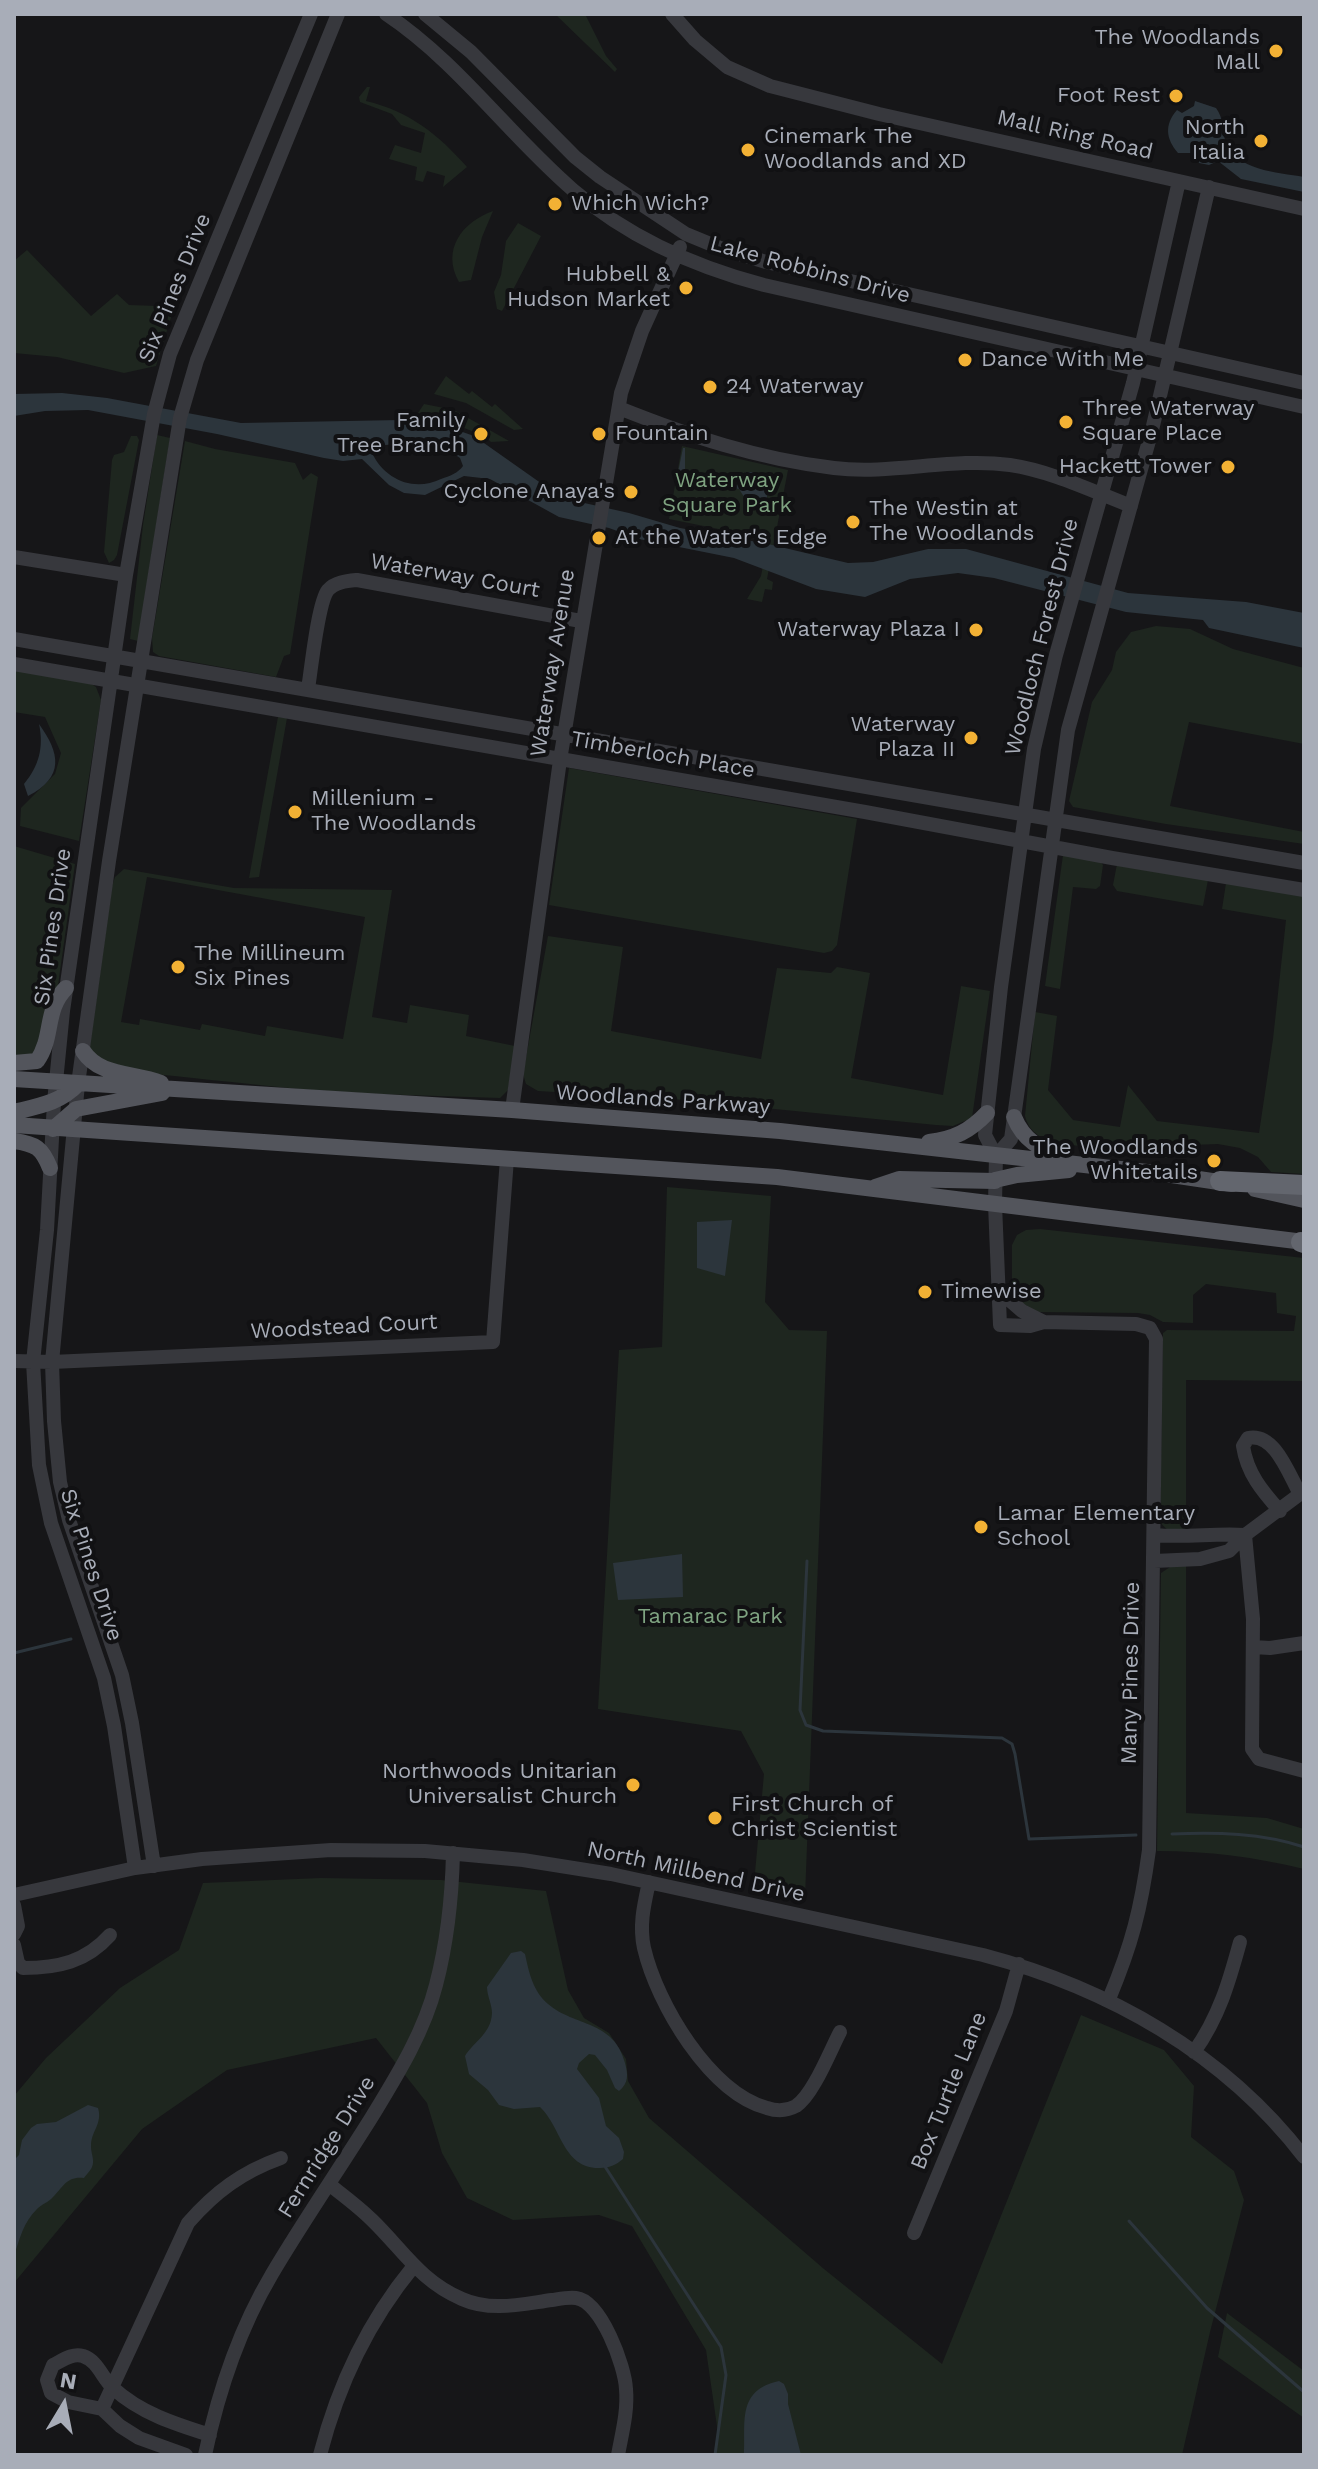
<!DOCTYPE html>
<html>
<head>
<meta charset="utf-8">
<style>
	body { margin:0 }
	#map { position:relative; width:1318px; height:2469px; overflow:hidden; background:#161618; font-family:"Work Sans",sans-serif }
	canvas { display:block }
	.frame { position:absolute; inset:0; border:16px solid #a8adb8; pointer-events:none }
	.north { position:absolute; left:24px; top:2365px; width:80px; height:80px; -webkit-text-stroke:6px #111113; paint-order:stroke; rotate:10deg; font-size:22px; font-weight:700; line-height:32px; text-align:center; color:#a8adb8 }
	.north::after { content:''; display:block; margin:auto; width:28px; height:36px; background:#a8adb8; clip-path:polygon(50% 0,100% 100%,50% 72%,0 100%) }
</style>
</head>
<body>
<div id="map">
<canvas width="1318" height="2469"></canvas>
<div class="frame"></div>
<div class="north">N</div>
</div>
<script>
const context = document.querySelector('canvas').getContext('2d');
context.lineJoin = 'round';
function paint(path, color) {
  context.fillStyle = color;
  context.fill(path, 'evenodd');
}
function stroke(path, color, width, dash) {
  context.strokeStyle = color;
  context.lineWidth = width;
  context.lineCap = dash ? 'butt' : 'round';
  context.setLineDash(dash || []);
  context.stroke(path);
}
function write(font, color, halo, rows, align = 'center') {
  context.font = font + ' "Work Sans",sans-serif';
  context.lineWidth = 8;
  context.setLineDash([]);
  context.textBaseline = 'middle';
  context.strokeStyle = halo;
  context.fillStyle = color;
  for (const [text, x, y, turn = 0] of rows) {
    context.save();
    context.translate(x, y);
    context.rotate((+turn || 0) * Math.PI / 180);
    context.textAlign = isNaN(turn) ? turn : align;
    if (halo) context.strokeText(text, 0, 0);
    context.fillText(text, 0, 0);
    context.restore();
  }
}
paint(new Path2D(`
	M555,14H585L606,56L617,69L615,72Z
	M367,87H370L366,101C409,111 439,135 467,167L443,187L445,176L427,171L423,182L415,180L417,167L389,159L395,145L421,153L425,133L401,125L392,114L360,102L359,97Z
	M493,211L482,237L471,280L459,282C441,250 462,222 493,211Z
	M518,223L541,236L502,311L497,309L494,292L501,275L506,241Z
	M27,250L91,316L117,294L129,305L158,306L172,314L156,366L124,373L57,357L14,353V261Z
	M446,376L469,394L472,391L492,407L495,404L523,429L514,430L466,403L434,394Z
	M424,404L454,410L509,441L491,442L479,431L477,433L446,421L416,416Z
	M157,435L170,438L138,641L130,639L143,525Z
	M131,436H137L139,440L117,555L114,560L109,563L104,552L112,460L114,455L124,452Z
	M185,441L215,449L295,463L303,480L311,473L318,477L290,654L284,656L276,677L159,656L153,652L152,638Z
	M682,446L788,470L767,579L773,582L772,590L765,589L762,602L747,599L761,576L768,539L669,519Z
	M1156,626L1190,629L1233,649L1304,668V744L1189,722L1170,806L1304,832V844L1166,824L1073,807L1069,801L1092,702L1112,670L1116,652L1131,632Z
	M14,670L90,683L96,687L101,700L79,841L20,826L21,808L55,774L61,753L45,717L14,712Z
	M278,717L287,718L259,877L249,878Z
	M569,768L857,819L837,945L832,951L824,953L549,905Z
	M14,846L75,864L49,1050L14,1064Z
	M1063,855L1099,860L1103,865L1100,886L1096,889L1073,887L1060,989L1045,986Z
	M1117,864L1208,880L1203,906L1117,891L1113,885Z
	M124,869L234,888L392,890L372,1017L407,1023L410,1005L469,1015L466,1036L515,1046L508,1090L500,1098C417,1095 332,1094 250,1084C201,1079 153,1073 103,1070L89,1051L112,886L115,877ZM147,877L365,917L343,1039L267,1026L265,1036L202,1024L200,1030L140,1019L139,1025L121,1022Z
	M1226,883L1304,896V1174L1271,1172L1258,1157L1240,1148L1218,1144L1192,1145L1167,1158L1050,1142C1037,1135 1029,1131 1025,1116L1035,1012L1057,1016L1048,1090L1073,1120L1120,1127L1128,1085L1157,1121L1259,1133L1273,1039L1286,920L1222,909Z
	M548,936L623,947L611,1031L761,1059L777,968L831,973L837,967L870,973L851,1078L943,1095L961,986L990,991L972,1118L953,1126L936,1125L674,1099L538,1091L526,1084L523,1074Z
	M667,1187L771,1196L765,1302L789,1330L827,1331L805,1897L754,1884L764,1774L741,1731L598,1709L619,1350L662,1347Z
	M1040,1229L1304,1258V1381L1186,1380V1532C1173,1532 1166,1532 1160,1521L1163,1333L1167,1330L1294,1331L1296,1316L1277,1313L1276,1293L1206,1284L1193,1295V1323L1163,1322L1150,1315L1138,1313L1035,1312L1015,1298L1012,1291V1245L1017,1235L1026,1230Z
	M1173,1565H1186V1813L1267,1818L1304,1829V1869C1255,1857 1208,1851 1157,1851L1161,1573Z
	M321,1878L441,1880L546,1891L568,1990L584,2018L609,2033L626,2059L628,2081L649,2118L824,2269L942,2364L1081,2015L1164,2050L1194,2086L1191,2137L1234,2171L1244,2200L1210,2332L1182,2455H715L718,2433L706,2350L632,2226L599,2215L513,2220L467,2198L442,2153L427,2103L376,2038L227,2070L142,2129L14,2283V2096L46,2058L120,1988L179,1950L203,1883Z
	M1227,2313L1304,2371V2418L1218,2357Z`), '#1e261f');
paint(new Path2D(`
	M1195,101L1216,108C1224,119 1222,128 1225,140C1235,171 1277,172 1304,177V192L1241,179L1218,161L1209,165L1199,163L1196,156L1190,153H1178C1166,139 1164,125 1177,110L1182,113L1194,106Z
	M62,393L107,398L241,423L400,420L437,423L474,436L562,498L629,513L680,528L768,544L848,563L873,562L928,549H966L1128,593L1246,602L1304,613V648L1209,628L1203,620L1126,612L994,578L958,573L910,579L865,597L816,589L734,558L639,539L609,528L559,517L490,479L464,476L425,495L404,493L389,485L362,459L343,461L324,458L217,434L88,410L45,411L14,416V394ZM408,443L454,454L460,458L463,466C458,473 450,476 441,479C414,492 385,480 372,453L374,446Z
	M683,448H685V473L745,487V472H755L767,485V498L756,504L746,500L739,489L677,477Z
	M39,724C60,753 65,777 28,796L24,784C39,766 44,747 39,724Z
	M732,1220L725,1276L697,1268V1222Z
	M682,1554L683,1597L618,1600L613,1563Z
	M521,1951L525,1954C529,1973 533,1991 548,2004C575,2027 614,2020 625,2063C628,2074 629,2083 619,2091L615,2088L607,2070L595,2055L589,2054L579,2063L577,2069L599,2098L606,2126L619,2138L624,2152L623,2159C616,2165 609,2168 600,2168C563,2169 562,2128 540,2107L514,2109L499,2105L488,2090L469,2074L465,2056C475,2040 491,2034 492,2013C492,2004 487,1996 487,1987L511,1953Z
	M88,2105L98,2108C103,2124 90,2132 91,2147C91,2154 95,2160 92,2167C91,2170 86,2175 84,2178C67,2176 64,2186 53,2197C49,2202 42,2204 37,2209C23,2223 20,2238 14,2256V2160L19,2155L22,2140L31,2128L37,2124L56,2122Z
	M779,2381L784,2384L788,2394V2404L801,2455H744C746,2424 736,2390 779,2381Z`), '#2c353c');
stroke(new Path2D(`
	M807,1561L800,1710L806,1725L823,1731L1002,1738L1012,1744L1015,1754L1029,1839L1136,1835
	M14,1653L71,1639
	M1172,1834C1216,1832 1262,1833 1304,1847
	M604,2165L721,2347L726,2375L715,2455
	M1129,2221L1207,2308L1304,2392`), '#2c353c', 3);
stroke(new Path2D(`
	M386,14C458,62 508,134 573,190C627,236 695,267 764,285L1304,407
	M425,14L471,52L575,157L600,177L686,234L720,248L766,262L1304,383
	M672,14L695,40L727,67L770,86L879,114L1304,209
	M619,408C689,436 758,459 834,468C893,475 952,457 1010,465C1051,471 1092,491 1131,506
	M14,557L126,575
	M14,639L1304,863
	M14,664L865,812L1112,858L1304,890
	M308,689C311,671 318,602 328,590C335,582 347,581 357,580L581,621
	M512,1110L560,760L621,393L642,331L680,247
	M996,1156L1011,1139L1068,730L1152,430L1209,187
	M999,1291L1022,1311L1044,1322
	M14,1361L52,1362L493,1342L507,1159
	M1280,1511C1262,1491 1247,1473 1243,1446L1248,1438C1275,1432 1289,1475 1300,1494
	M1154,1535C1185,1538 1214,1533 1245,1535
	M1245,1535L1253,1619L1252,1749L1259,1759L1304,1771
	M1154,1561L1200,1559L1229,1551L1245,1535L1304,1491
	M1253,1647L1270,1648L1304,1643
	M154,1866L132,1723L122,1675L69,1520L60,1482L54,1421L52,1362L78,1084L109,861L180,418L197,360L338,14
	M135,1868L114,1726L104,1678L51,1523L39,1465L33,1362L47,1230L54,1102L63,1011L126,575L154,414L170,354L311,14
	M649,1882C644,1905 639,1925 644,1948C657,2004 710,2093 767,2108C776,2111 787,2111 796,2106C813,2095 830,2051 840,2032
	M14,1895L135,1868L202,1859L331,1850L425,1851L523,1860L611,1874L983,1955C1108,1988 1224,2053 1304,2157
	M14,1905L18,1926L14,1934
	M14,1945L18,1963L23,1968
	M23,1968C58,1968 86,1962 110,1935
	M1109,1999C1132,1944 1141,1909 1149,1850L1156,1339L1150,1328L1136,1324L1044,1322L1030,1326L1000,1325L995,1204L996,1156L985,1135L1001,987L1034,749L1056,655L1133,383L1179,181
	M1194,2052C1219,2017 1229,1982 1240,1942
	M330,2185C344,2196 359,2207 372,2220C403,2250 420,2281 462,2299C491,2312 522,2304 552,2300C559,2299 568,2297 576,2298C601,2301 625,2366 626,2389C628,2411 622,2433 618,2455
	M914,2233L1006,2011L1019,1964
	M102,2409L188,2223C215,2192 242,2172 281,2158
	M186,2455L139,2438L120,2426L102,2409L68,2402L51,2393L47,2380L53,2365C63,2360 72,2353 83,2356C98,2361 102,2378 113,2388C140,2413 175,2424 210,2435
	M205,2455C218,2393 240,2328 272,2274C304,2220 340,2168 373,2115C398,2074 424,2032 436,1985C447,1943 452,1896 453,1853
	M320,2455C338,2385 367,2323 413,2267`), '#37383d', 14);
stroke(new Path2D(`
	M83,1051C100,1077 132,1072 161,1083
	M14,1063L37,1061C54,1037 44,1010 66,988
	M14,1079L512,1110L780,1131L1165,1174L1232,1184
	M14,1112C39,1106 60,1103 78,1084
	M1014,1117C1024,1141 1039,1148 1063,1157
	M14,1125L777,1177L1304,1242
	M53,1129L76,1109L162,1093
	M14,1141C36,1144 42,1148 50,1168
	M929,1142C954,1139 970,1131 987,1113
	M995,1180L1017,1175L1069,1170
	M875,1187L899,1179L995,1181
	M1255,1189L1304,1200`), '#53555c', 16);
stroke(new Path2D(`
	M1220,1181L1304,1185
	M1301,1242L1304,1243`), '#63666e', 20);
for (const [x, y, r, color] of [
	[1276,51,8,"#f2b134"],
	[1176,96,8,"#f2b134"],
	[1261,141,8,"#f2b134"],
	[748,150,8,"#f2b134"],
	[555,204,8,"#f2b134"],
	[686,288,8,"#f2b134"],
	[965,360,8,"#f2b134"],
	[710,387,8,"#f2b134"],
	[1066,422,8,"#f2b134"],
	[481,434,8,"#f2b134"],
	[599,434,8,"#f2b134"],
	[1228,467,8,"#f2b134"],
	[631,492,8,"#f2b134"],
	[853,522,8,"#f2b134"],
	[599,538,8,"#f2b134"],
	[976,630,8,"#f2b134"],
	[971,738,8,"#f2b134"],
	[295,812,8,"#f2b134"],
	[178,967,8,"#f2b134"],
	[1214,1161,8,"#f2b134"],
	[925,1292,8,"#f2b134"],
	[981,1527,8,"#f2b134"],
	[633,1785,8,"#f2b134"],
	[715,1818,8,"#f2b134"]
]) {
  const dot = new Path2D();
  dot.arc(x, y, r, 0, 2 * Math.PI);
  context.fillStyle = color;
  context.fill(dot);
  stroke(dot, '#111113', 3);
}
write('22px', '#a8adb8', '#111113', [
	["The Woodlands",1260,38,"right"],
	["Mall",1260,63,"right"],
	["Foot Rest",1160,96,"right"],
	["North",1245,128,"right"],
	["Italia",1245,153,"right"],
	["Cinemark The",764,137],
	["Woodlands and XD",764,162],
	["Which Wich?",571,204],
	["Hubbell &",670,275,"right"],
	["Hudson Market",670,300,"right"],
	["Dance With Me",981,360],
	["24 Waterway",726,387],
	["Three Waterway",1082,409],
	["Square Place",1082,434],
	["Family",465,421,"right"],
	["Tree Branch",465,446,"right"],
	["Fountain",615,434],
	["Hackett Tower",1212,467,"right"],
	["Cyclone Anaya's",615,492,"right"],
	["The Westin at",869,509],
	["The Woodlands",869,534],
	["At the Water's Edge",615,538],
	["Waterway Plaza I",960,630,"right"],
	["Waterway",955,725,"right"],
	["Plaza II",955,750,"right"],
	["Millenium -",311,799],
	["The Woodlands",311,824],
	["The Millineum",194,954],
	["Six Pines",194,979],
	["The Woodlands",1198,1148,"right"],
	["Whitetails",1198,1173,"right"],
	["Timewise",941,1292],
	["Lamar Elementary",997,1514],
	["School",997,1539],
	["Northwoods Unitarian",617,1772,"right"],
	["Universalist Church",617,1797,"right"],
	["First Church of",731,1805],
	["Christ Scientist",731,1830]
], 'left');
write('22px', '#a8adb8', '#111113', [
	["Mall Ring Road",1075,135,13],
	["Lake Robbins Drive",810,270,15],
	["Six Pines Drive",175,288,-68],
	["Waterway Court",455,576,10],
	["Woodloch Forest Drive",1042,637,-76],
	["Waterway Avenue",553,663,-81],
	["Timberloch Place",663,755,10],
	["Six Pines Drive",53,927,-82],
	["Woodlands Parkway",663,1100,4],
	["Woodstead Court",344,1327,-3],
	["Six Pines Drive",91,1565,72],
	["Many Pines Drive",1131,1673,-89],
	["North Millbend Drive",696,1872,12],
	["Box Turtle Lane",949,2091,-68],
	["Fernridge Drive",327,2147,-58]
]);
write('22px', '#7fa381', '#111113', [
	["Waterway",727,481],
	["Square Park",727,506],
	["Tamarac Park",710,1617]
]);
</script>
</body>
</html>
